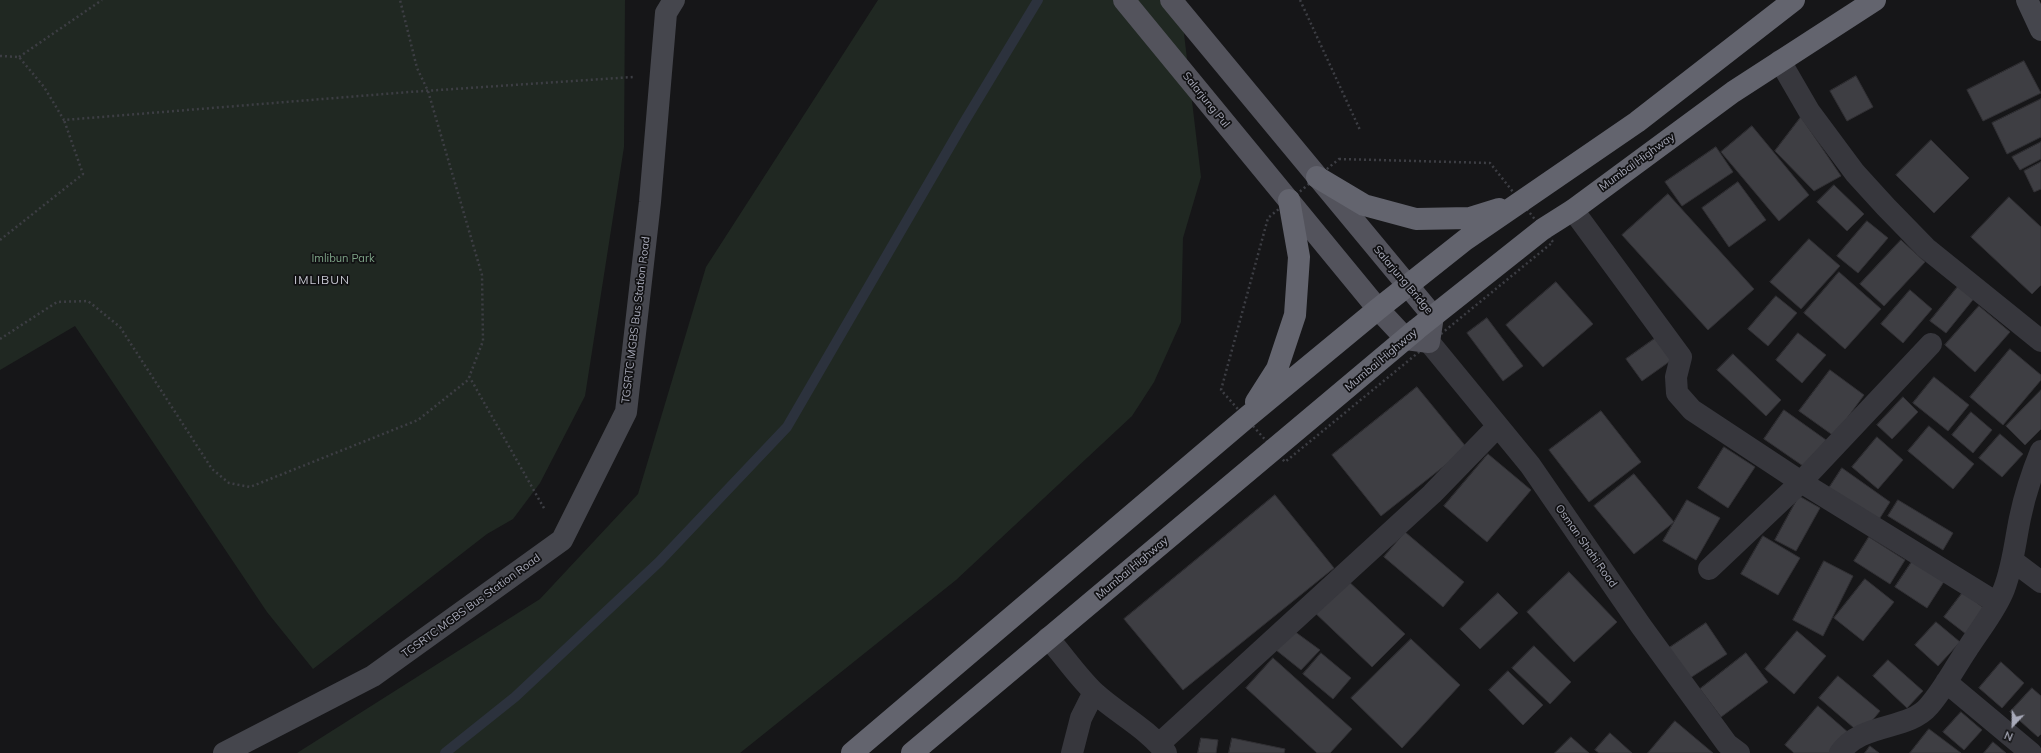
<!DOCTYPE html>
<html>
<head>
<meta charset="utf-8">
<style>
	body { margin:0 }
	#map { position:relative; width:2041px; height:753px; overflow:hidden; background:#161618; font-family:Mulish,sans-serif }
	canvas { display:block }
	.north { position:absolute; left:1993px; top:705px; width:40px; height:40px; -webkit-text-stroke:3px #111113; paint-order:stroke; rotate:202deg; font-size:11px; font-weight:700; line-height:16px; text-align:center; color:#a8aab9 }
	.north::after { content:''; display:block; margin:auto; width:14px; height:18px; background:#a8aab9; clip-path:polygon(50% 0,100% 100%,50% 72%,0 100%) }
</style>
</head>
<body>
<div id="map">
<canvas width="2041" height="753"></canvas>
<div class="north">N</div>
</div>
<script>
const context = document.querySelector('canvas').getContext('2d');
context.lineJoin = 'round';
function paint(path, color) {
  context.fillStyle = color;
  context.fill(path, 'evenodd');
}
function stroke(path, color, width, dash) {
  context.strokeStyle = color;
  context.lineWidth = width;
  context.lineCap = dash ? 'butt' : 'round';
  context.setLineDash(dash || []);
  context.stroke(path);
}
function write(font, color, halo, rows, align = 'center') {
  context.font = font + ' Mulish,sans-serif';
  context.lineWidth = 3.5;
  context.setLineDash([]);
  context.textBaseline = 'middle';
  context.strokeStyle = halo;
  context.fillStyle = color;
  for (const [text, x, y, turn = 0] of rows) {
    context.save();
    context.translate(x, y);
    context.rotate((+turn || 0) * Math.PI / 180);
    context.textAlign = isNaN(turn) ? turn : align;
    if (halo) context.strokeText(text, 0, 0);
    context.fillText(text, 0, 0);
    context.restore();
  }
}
paint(new Path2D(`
	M0,0H625L624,147L585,396L540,483L513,519L487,534L313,669L267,612L75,326L0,370Z
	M878,0H1180L1201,177L1183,238L1181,322L1154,382L1132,416L956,580L740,753H297L540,599L638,494L706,267Z`), '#202822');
stroke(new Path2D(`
	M445,753L515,697L659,562L787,427L963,124L1038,0`), '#2c323d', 10);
const building = new Path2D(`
	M2024,61L2041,93L1983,121L1967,90Z
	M1856,76L1873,107L1847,121L1830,91Z
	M2041,99V137L2007,154L1992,123Z
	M1801,117L1841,176L1814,191L1775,151Z
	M1752,126L1809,195L1779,221L1721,152Z
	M1931,140L1969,178L1934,213L1896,175Z
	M2041,142V159L2020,170L2012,157Z
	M1716,147L1733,172L1682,206L1665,182Z
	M2041,162V189L2034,192L2024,171Z
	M1738,182L1766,220L1729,247L1702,208Z
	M1834,185L1864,214L1847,231L1817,202Z
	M1668,194L1754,289L1708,330L1622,235Z
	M2009,197L2041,227V285L2032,294L1971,237Z
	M1867,221L1888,238L1858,273L1837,256Z
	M1809,239L1840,266L1801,309L1770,282Z
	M1901,240L1925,262L1884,306L1860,284Z
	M1839,272L1881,309L1845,349L1804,313Z
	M1556,282L1593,324L1543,367L1506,325Z
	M1960,284L1976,296L1946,333L1930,321Z
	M1910,290L1932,309L1903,343L1881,324Z
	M1776,296L1797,313L1768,346L1748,329Z
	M1979,306L2010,332L1975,372L1945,345Z
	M1487,318L1523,366L1503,381L1467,333Z
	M1798,333L1826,355L1802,383L1776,360Z
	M1657,337L1673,359L1642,381L1626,359Z
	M2010,349L2041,375V380L2003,425L1970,397Z
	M1733,354L1781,400L1766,416L1717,370Z
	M1830,370L1864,395L1834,436L1799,411Z
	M1934,377L1969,405L1948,431L1913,403Z
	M1417,387L1467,448L1381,516L1332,455Z
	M2041,390V429L2025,445L2006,426Z
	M1903,397L1918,412L1892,439L1877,425Z
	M1784,410L1826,440L1806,468L1764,439Z
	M1601,411L1641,462L1589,502L1549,450Z
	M1971,412L1992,430L1973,453L1952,435Z
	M1929,426L1974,464L1953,489L1908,451Z
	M2000,434L2023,454L2002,477L1979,458Z
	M1877,437L1903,460L1878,489L1852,467Z
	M1724,447L1755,467L1728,508L1698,488Z
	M1488,454L1531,490L1487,542L1444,506Z
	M1842,468L1890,502L1878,521L1829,488Z
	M1634,474L1674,522L1634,554L1594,506Z
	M1275,495L1334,568L1183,690L1124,619Z
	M1799,496L1820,508L1796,551L1775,540Z
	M1687,500L1720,518L1696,560L1663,541Z
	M1898,500L1953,533L1943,550L1888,516Z
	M1405,532L1464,582L1443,607L1384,557Z
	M1763,536L1800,558L1778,595L1741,574Z
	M1869,537L1905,560L1890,584L1854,561Z
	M1913,560L1945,580L1927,608L1895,587Z
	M1824,561L1853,576L1823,636L1793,620Z
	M1569,572L1617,622L1574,662L1527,612Z
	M1346,579L1405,634L1372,667L1312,610Z
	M1865,579L1894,602L1863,641L1834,618Z
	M1963,592L1985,609L1966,634L1944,617Z
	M1498,593L1518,613L1480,649L1460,629Z
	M1936,622L1960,642L1938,666L1915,645Z
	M1706,623L1727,654L1690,678L1669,648Z
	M1294,631L1320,650L1301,670L1276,650Z
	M1797,631L1826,656L1794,694L1765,669Z
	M1411,639L1460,685L1402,748L1351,698Z
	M1534,646L1571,682L1550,704L1512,668Z
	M1321,653L1351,678L1333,699L1303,674Z
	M1746,653L1768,682L1721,717L1700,689Z
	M1273,658L1352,729L1330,753H1317L1246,688Z
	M1888,660L1923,691L1907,708L1873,676Z
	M2001,662L2024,683L2002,708L1979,688Z
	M1508,671L1543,705L1523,725L1489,690Z
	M1838,676L1880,711L1861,734L1819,698Z
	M2032,688L2041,696V734L2038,737L2010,712Z
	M1818,706L1850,734L1834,753H1794L1785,745Z
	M1961,712L1982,730L1964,750L1943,732Z
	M1675,721L1713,753H1648Z
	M1929,729L1961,753H1910Z
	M1610,733L1632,753H1599L1595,750Z
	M1571,737L1589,753H1555Z
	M1201,738L1218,740L1216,753H1198Z
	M1232,738L1285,749L1284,753H1229Z
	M1993,742L2006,753H1984Z
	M1870,746L1879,753H1865Z`);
paint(building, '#3e3e43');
stroke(building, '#313034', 1);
stroke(new Path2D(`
	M1300,0L1360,130
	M0,56L19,57L44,87L64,120L409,92L633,77
	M19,57L102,0
	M1339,159L1490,163L1553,242L1285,462L1221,390L1268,218Z
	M0,240L83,174L64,120
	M0,339L57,302L88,301L120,327L212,469L229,483L250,487L418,420L468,380L483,341L482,275L428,91L417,68L400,0
	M469,376L545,510`), '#3d3e44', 2.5, [2, 3]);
stroke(new Path2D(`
	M1780,61L1809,111L1855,173L1886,207L1926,248L2041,341
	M1573,210L1681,357L1676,377L1677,393L1692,410L1801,482L1997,603
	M1429,342L1530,465L1641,626L1727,744L1739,753
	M2013,561L2041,582
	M1709,569L1801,482L1931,344
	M1048,638C1064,656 1078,677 1095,693C1118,714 1147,728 1166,753
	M1946,682L2031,753
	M1159,744L1432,494L1498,426
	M1072,753L1081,718L1094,692
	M1840,753C1861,722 1908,731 1929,706C1944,689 1955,667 1968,648C1980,629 1996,610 2004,589C2013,566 2015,542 2020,518C2025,494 2032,473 2041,451`), '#37373d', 22);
stroke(new Path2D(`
	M2027,0L2041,30
	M224,753L373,676L562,540L626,412L650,202L666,13L674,0`), '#45464d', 22);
stroke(new Path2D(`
	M1124,0L1378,309L1406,339L1429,342L1433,316L1171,0`), '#53535c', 22);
stroke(new Path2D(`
	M1317,177L1364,205L1416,219L1470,218L1499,209
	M1256,402L1277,369L1295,315L1299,257L1289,200
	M852,753L1246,418L1378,309L1465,240L1637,122L1794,0
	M912,753L1417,329L1543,229L1573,210L1733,92L1875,0`), '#63646e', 22);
write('11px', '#a8aab9', '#111113', [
	["Salarjung Pul",1206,100,51],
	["Mumbai Highway",1637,162,-36],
	["Salarjung Bridge",1403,280,50],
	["TGSRTC MGBS Bus Station Road",636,320,-83],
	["Mumbai Highway",1381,360,-40],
	["Osman Shahi Road",1586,546,55],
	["Mumbai Highway",1132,568,-40],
	["TGSRTC MGBS Bus Station Road",471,606,-36]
]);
write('11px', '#7ea487', '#111113', [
	["Imlibun Park",343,259]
]);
context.letterSpacing = '1px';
write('12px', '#c9cad4', '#111113', [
	["IMLIBUN",322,280]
]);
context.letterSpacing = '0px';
</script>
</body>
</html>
